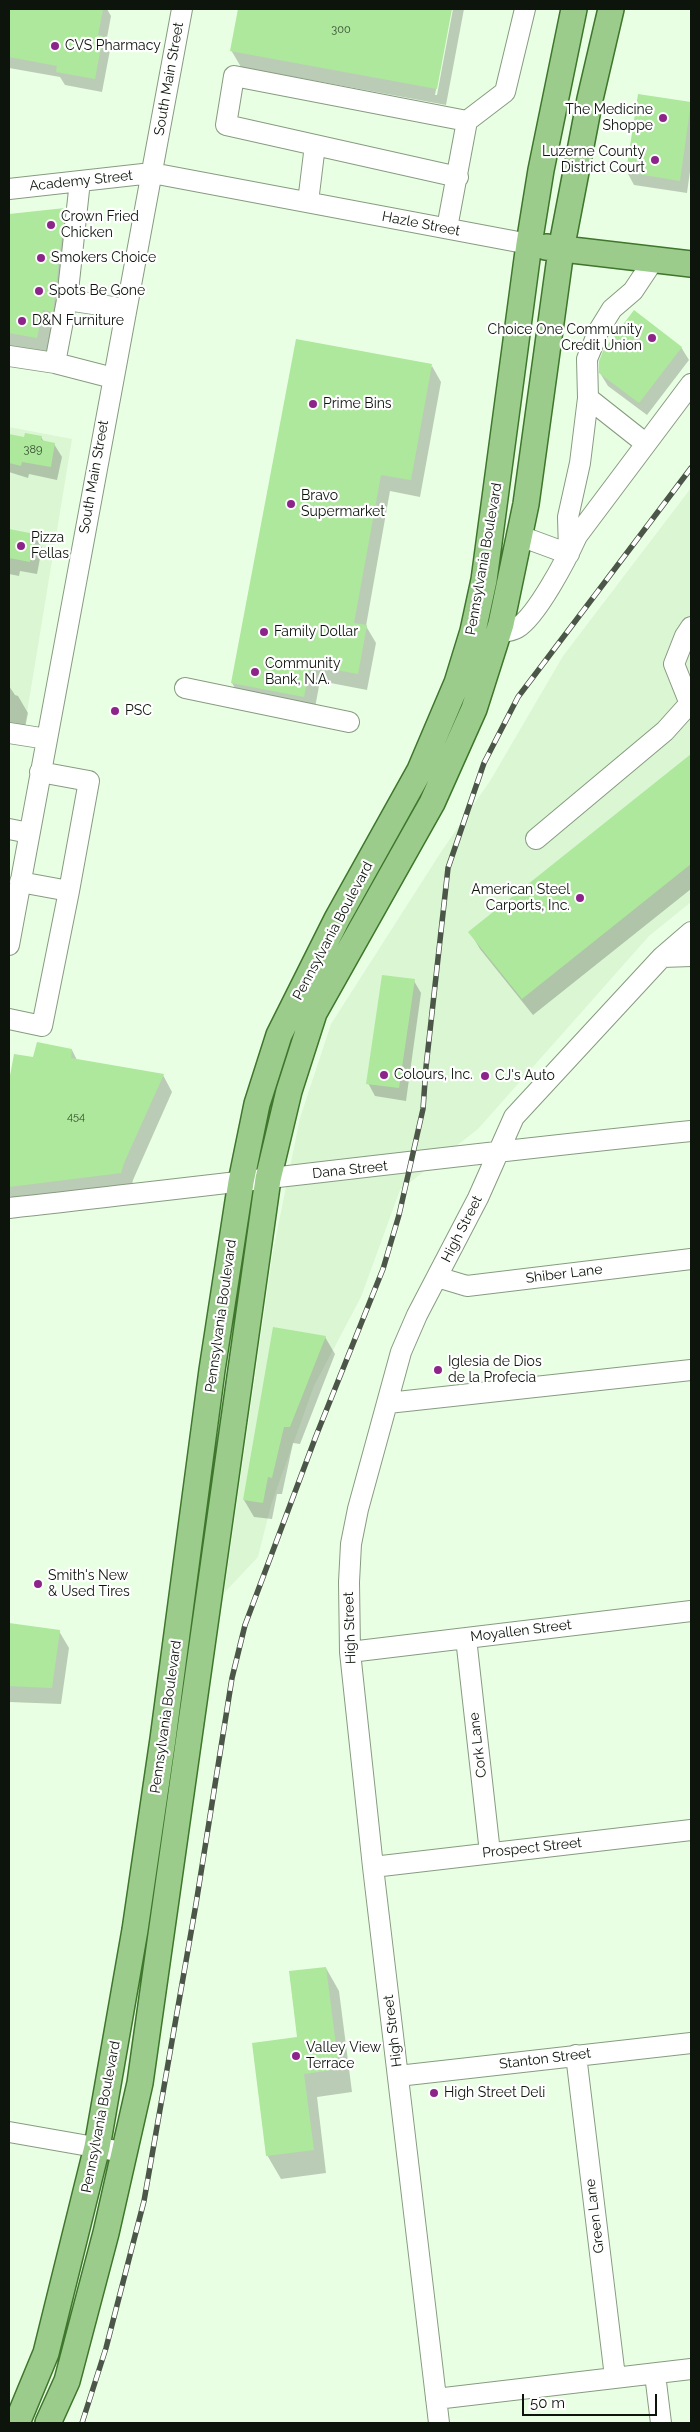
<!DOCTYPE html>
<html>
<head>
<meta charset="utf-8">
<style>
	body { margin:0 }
	#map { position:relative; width:700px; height:2432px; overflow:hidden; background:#e9ffe3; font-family:Raleway,sans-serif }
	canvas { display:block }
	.frame { position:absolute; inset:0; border:10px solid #0d140b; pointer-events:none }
	.scale { position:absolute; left:522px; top:2394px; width:135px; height:22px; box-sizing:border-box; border:2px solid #0d140b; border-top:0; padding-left:6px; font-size:15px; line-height:18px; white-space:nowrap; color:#0d140b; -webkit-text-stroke:4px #fff; paint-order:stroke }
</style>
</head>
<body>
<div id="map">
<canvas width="700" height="2432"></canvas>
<div class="frame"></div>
<div class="scale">50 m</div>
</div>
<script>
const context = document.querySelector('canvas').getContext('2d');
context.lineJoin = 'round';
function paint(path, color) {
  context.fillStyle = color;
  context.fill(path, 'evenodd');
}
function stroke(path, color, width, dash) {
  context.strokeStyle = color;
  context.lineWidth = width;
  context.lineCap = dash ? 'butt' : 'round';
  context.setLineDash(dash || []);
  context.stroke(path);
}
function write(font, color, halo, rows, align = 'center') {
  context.font = font + ' Raleway,sans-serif';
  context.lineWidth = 4.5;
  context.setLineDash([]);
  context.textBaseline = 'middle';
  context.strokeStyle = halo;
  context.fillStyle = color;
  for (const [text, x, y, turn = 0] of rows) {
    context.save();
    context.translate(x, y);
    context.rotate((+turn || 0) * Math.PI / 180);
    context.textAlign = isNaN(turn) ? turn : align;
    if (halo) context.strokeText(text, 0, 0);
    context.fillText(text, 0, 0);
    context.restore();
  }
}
paint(new Path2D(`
	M9,427L72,439L22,743L9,740Z
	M691,488V902L649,936L478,1129L400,1190L361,1297L314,1386L271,1505L258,1557L224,1593L273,1251L300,1118L331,1024L441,852L490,781L563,656Z`), '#dbf6d3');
paint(new Path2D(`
	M9,9H107L111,16L106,43L110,50L102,92L65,85L60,77L9,68Z
	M239,9H451L435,95H437L453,9H464L446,105L241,67L231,50Z
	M639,95L691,103V164L687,193L634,185L627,172Z
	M64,209L74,226L46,355L9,348V215Z
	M681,347L689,360L647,415L608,386L600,373Z
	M432,366L441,382L420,497L390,491L366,626L376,643L367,690L320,681L314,713L242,700L232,683Z
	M9,436L25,439L41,437L44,442L54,444L62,457L57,480L29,474L28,478L9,472Z
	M9,530L34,535L42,548L37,574L20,571L19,576L9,574Z
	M9,686L15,695L18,696L28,713L23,738L9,742Z
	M686,760L691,767V889L533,1015L480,949L470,932Z
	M414,981L421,993L406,1101L375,1096L368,1083Z
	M72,1050L77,1060L163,1075L172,1092L133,1180L131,1190L17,1204L9,1195V1088L15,1056L34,1059Z
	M325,1337L335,1354L300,1444L293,1443L282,1494H277L272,1519L254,1517L244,1500Z
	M9,1624L59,1631L69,1648L61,1704L9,1702Z
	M326,1968L339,1991L352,2092L317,2097L326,2173L281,2179L267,2155L298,2038Z`), '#0003');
paint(new Path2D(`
	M9,9H103L98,35L103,36L95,79L56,72L57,66L9,57Z
	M238,9H452L437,89L230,51Z
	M638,94L691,102L680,181L626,172Z
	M65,208L53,312L43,310L37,338L9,333V214Z
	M634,310L682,347L639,403L599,373V361L603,351Z
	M296,339L432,364L411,480L381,475L354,623L367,625L358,674L310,665L304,697L231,683Z
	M25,433L42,436L41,440L55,443L51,467L22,462L21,466L9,463V434L24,437Z
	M9,529L35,534L30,562L9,558Z
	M691,754V864L522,999L468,932Z
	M382,975L415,979L399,1088L366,1084Z
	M37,1042L72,1049L71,1058L164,1074L124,1163L121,1173L9,1187V1081L14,1054L33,1057Z
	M273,1327L326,1336L290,1427H284L272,1478L268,1477L263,1503L243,1500Z
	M9,1623L60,1630L52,1688L9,1686Z
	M326,1967L339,2069L304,2074L314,2150L266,2156L252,2043L297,2037L289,1971Z`), '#ade89c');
const minor = new Path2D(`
	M458,177L226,125L234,76L467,121
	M9,189L152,173L529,244
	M308,202L315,145
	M447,228L467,121L505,92L525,9
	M67,300L80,181
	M9,356L55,363
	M113,378L55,363L67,300L126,309
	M588,398L645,443
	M520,536L569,554
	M569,552L568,517L580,463L588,398L587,359L599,330L612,309L633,291L653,261
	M498,633C504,632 512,631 517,628C537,616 567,558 577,536L691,384
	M185,688L349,722
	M690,704L674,664L685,636L691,627
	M9,733L47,739
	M9,829L29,833
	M536,839L665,731L691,702
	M20,882L69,891L89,781L40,772
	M9,945L182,9
	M662,957L691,956
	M9,1019L42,1026L69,891
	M9,1208C236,1183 464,1154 691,1131
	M437,1277L467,1286L691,1259
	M388,1403L691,1370
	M466,1638L490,1853
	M350,1652L691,1611
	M373,1867L691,1830
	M576,2055L615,2377
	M398,2076L691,2043
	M9,2132L123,2152
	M655,2374L661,2423
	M436,2399L691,2369
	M439,2423L373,1867L350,1652L349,1582L351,1544L358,1509L401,1352L417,1315L478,1198L514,1117L662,957L691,932`);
const major = new Path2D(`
	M546,247L691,264
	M17,2423L46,2353L97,2147L135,1930L163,1739L212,1370L241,1182L257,1104L279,1035L337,919L420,770L457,683L473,631L484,580L529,244L541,170L574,9
	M48,2423L67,2381L106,2233L140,2083L268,1179L289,1091L314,1013L432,803L474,709L501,624L526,504L561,250L590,99L611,9`);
stroke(minor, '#879b81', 22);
stroke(major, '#3e762c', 28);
stroke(minor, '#fff', 20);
stroke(major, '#9bcc8b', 25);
const rail = new Path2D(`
	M82,2423L106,2348L144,2201L196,1904L232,1678L245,1625L316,1436L383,1269L399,1215L423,1109L426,1067L448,868L484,763L518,697L691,468`);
stroke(rail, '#4b5648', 5.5);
stroke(rail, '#fff', 4, [11]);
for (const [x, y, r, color] of [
	[55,46,5,"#8c248a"],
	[663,118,5,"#8c248a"],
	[655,160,5,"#8c248a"],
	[51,225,5,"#8c248a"],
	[41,258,5,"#8c248a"],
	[39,291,5,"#8c248a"],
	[22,321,5,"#8c248a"],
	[652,338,5,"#8c248a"],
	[313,404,5,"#8c248a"],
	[291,504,5,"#8c248a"],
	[21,546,5,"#8c248a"],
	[264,632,5,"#8c248a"],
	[255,672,5,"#8c248a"],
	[115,711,5,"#8c248a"],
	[580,898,5,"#8c248a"],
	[384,1075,5,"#8c248a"],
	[485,1076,5,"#8c248a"],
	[438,1370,5,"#8c248a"],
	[38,1584,5,"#8c248a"],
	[296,2056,5,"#8c248a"],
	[434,2093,5,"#8c248a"]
]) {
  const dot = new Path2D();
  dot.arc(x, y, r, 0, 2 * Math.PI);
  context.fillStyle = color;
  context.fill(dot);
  stroke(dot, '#fff', 2);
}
write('11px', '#35492f', null, [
	["300",341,30],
	["389",33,450],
	["454",76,1117]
]);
write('14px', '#0d140b', '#fff', [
	["CVS Pharmacy",65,46],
	["The Medicine",653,110,"right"],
	["Shoppe",653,126,"right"],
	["Luzerne County",645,152,"right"],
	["District Court",645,168,"right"],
	["Crown Fried",61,217],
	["Chicken",61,233],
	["Smokers Choice",51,258],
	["Spots Be Gone",49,291],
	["D&N Furniture",32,321],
	["Choice One Community",642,330,"right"],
	["Credit Union",642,346,"right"],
	["Prime Bins",323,404],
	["Bravo",301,496],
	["Supermarket",301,512],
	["Pizza",31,538],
	["Fellas",31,554],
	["Family Dollar",274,632],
	["Community",265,664],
	["Bank, N.A.",265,680],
	["PSC",125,711],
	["American Steel",570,890,"right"],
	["Carports, Inc.",570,906,"right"],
	["Colours, Inc.",394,1075],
	["CJ's Auto",495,1076],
	["Iglesia de Dios",448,1362],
	["de la Profecia",448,1378],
	["Smith's New",48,1576],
	["& Used Tires",48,1592],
	["Valley View",306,2048],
	["Terrace",306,2064],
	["High Street Deli",444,2093]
], 'left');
write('14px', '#0d140b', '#fff', [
	["South Main Street",169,79,-80],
	["Academy Street",81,181,-6],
	["Hazle Street",421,224,11],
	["South Main Street",94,477,-80],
	["Pennsylvania Boulevard",484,559,-80],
	["Pennsylvania Boulevard",333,931,-62],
	["Dana Street",350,1170,-6],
	["High Street",462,1229,-63],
	["Shiber Lane",564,1274,-7],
	["Pennsylvania Boulevard",221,1316,-82],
	["High Street",350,1628,-92],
	["Moyallen Street",521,1631,-7],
	["Pennsylvania Boulevard",166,1717,-82],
	["Cork Lane",478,1745,-97],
	["Prospect Street",532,1848,-6],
	["High Street",393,2031,-97],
	["Stanton Street",545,2059,-7],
	["Pennsylvania Boulevard",101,2117,-79],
	["Green Lane",595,2216,-97]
]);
</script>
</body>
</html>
